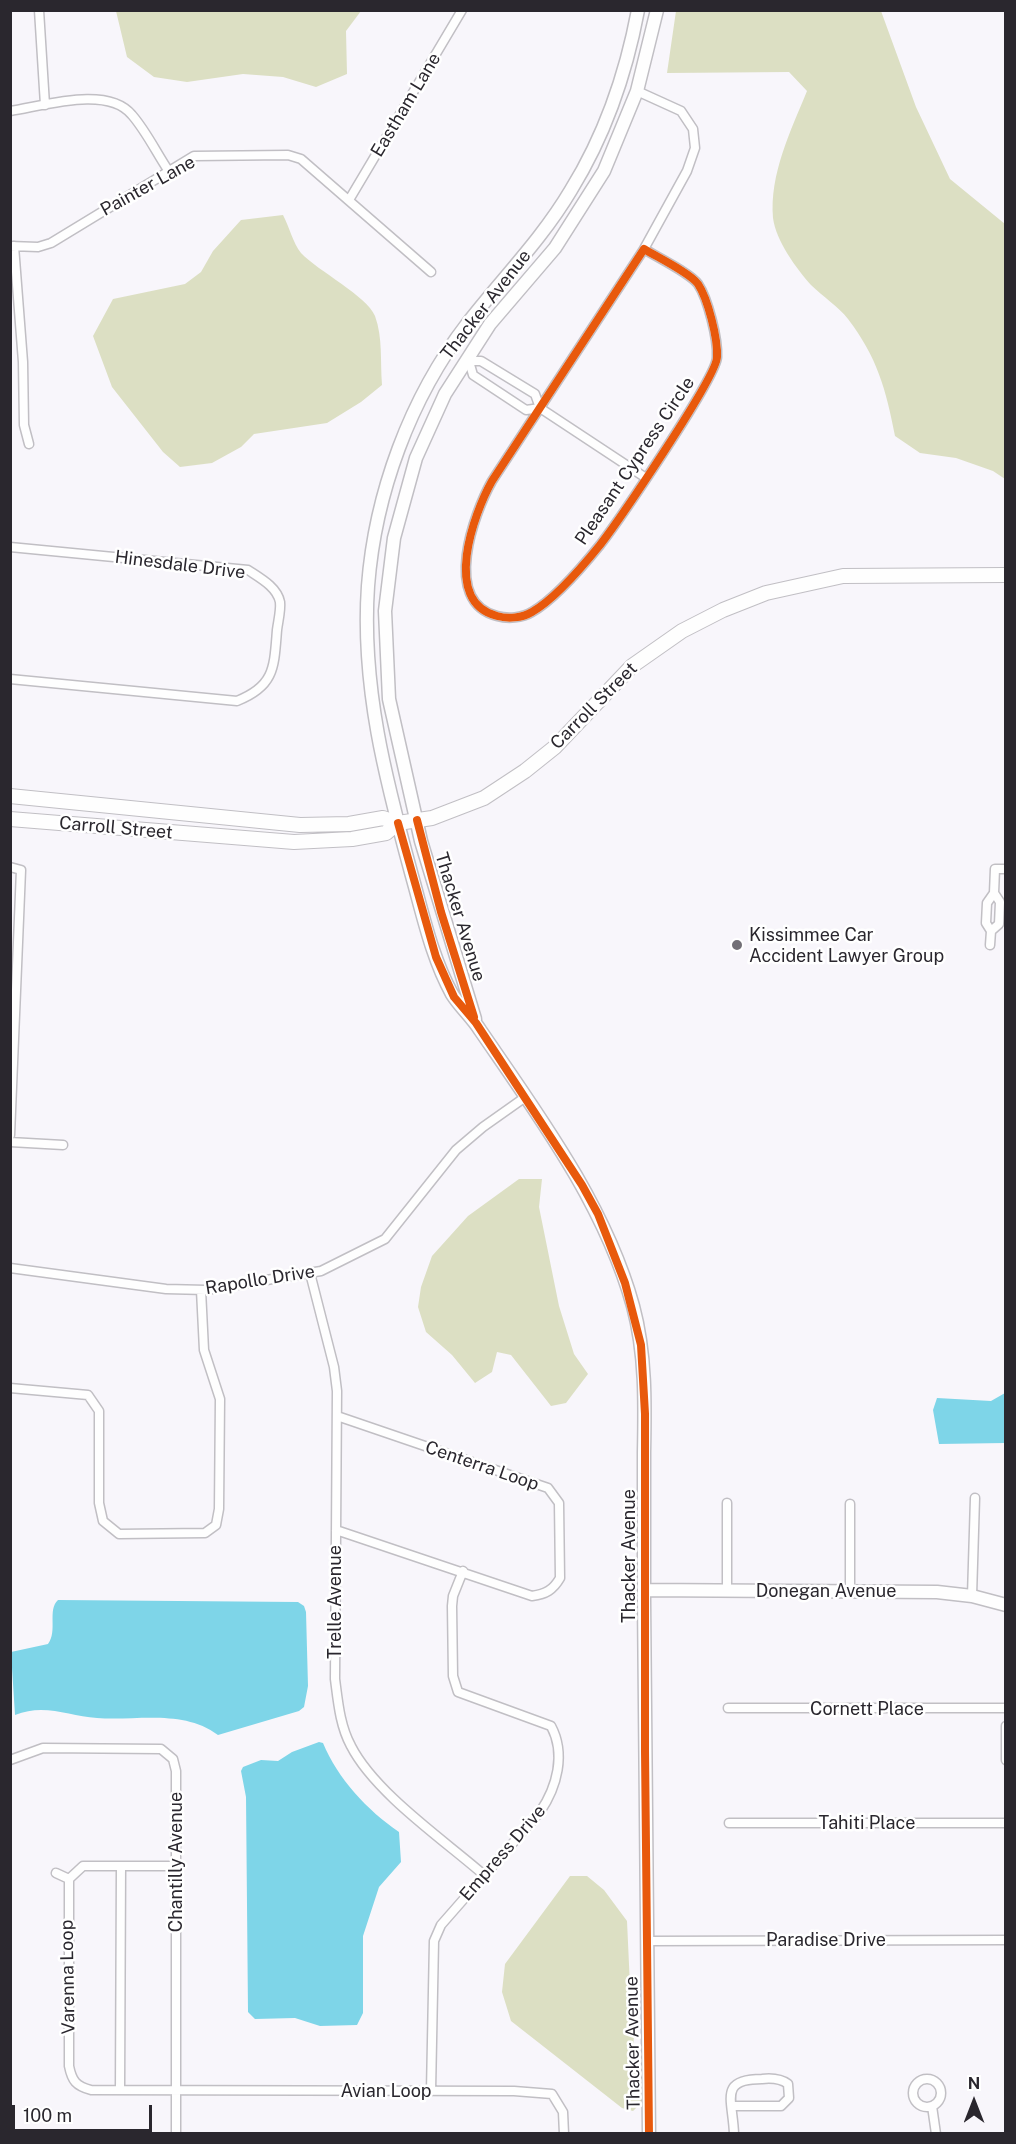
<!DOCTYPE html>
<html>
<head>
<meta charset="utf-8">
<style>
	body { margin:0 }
	#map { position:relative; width:1016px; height:2144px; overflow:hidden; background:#f8f6fb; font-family:"Public Sans",sans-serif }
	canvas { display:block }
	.frame { position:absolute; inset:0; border:12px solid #2a272e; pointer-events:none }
	.north { position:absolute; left:944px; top:2072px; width:60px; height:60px; -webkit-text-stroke:4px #fff; paint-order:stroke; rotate:0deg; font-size:16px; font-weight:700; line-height:24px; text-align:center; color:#2a272e }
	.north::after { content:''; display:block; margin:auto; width:21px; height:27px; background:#2a272e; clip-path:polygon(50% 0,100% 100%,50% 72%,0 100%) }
	.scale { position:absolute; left:12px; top:2105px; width:140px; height:27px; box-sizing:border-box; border:3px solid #2a272e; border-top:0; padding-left:8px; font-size:18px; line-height:21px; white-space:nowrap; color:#2a272e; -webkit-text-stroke:4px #fff; paint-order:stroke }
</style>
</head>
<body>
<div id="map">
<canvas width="1016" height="2144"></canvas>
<div class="frame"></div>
<div class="north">N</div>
<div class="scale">100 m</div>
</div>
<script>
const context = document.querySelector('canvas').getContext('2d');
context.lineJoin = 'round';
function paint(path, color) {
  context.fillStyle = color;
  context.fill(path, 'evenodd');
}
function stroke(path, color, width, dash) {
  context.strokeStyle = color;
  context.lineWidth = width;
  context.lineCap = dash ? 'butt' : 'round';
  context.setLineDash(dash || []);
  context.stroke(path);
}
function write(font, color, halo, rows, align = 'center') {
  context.font = font + ' "Public Sans",sans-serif';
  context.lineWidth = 5;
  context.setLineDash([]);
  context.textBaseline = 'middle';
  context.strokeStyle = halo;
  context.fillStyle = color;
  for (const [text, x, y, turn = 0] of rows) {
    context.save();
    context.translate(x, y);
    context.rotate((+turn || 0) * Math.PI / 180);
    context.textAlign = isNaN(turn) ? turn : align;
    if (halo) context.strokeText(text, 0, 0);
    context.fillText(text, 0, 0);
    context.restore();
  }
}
paint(new Path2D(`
	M116,11V10L361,11L346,31L347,74L316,87L283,77L243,74L187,82L154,77L127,57Z
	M676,11H881L916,107L950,179L1005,224V479L993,471L956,458L920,453L895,436C886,389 877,357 848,319C838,306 823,297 811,285C796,268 776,241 773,218C769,175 791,130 807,91L789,72L667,73Z
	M283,215C289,226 293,243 301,253C318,271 367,296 375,316C383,338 380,361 382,385L361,402L327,423L254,434L241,447L212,463L180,467L163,452L112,387L93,336L113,299L185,284L201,272L213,251L241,220Z
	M519,1179H542L539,1207L559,1306L574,1354L588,1374L566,1403L551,1406L511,1355L497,1352L492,1372L475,1383L452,1355L426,1332L418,1307L421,1287L432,1256L468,1216Z
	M570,1876H587L604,1890L627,1921L630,1986L636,2017L633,2046L642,2102L633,2111L622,2108L511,2021L502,1992L505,1964Z`), '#dcdfc3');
paint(new Path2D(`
	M1005,1393V1443L939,1444L933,1410L937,1398L991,1401Z
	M58,1600L298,1602L304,1606L306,1612L308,1686L304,1707L299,1711L218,1735C183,1709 137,1721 97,1718C69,1716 44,1703 15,1715L11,1652L48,1644C58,1631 47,1610 58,1600Z
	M319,1742L323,1743C338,1779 367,1810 399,1832L401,1862L379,1887L363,1936V2013L357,2025L320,2026L295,2018L255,2019L248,2012L246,1797L241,1771L243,1767L261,1760L278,1761L292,1752Z`), '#7ed5e8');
const street = new Path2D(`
	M39,10L45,105
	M637,91L681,111L693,129L695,148L687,171L644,249
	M10,111C43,106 108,85 132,115C146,131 156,152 168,170
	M349,200L462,10
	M10,246L38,247L51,243L194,156L288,155L301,159L431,272
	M14,246L23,362L24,425L29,444
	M644,249C657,257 690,273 698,284C708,299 718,339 717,357C717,377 617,523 600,545C583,566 555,599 532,612C522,618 508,619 497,616C441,602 474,513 492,481Z
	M540,408L526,410L473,375L469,361H481L535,394L540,408L646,478
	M10,547L248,570C260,578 277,587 280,602C281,610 278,622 277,630C274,667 275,686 237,701L10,679
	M10,867L21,870L10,1135
	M991,931L999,924L1000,902L994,893
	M990,945L991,931L986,923L987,903L994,893L995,869H1006
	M10,1142L63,1145
	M10,1268L166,1289L206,1290L321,1271L385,1239L456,1150L483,1127L524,1098
	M310,1273L334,1367L337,1391L335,1679C338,1702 340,1726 351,1746C375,1793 444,1840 484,1875
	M10,1388L88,1395L99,1411V1503L103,1521L119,1534L205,1533L216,1525L219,1509L220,1399L204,1350L201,1290
	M727,1503V1591
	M336,1530L532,1596C546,1594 553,1590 560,1578L559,1503L548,1488L337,1416
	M850,1591V1504
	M972,1596L975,1498
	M728,1708H1006
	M1006,1726V1760
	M10,1760L43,1748L161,1749L173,1759L176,1771V2134
	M729,1823H1006
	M175,1866H83L69,1879V2066C72,2081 76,2086 91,2090L514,2091L552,2094L563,2112L564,2134
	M56,1873L69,1879
	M647,1941L1006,1940
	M913 2093a14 14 0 1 1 28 0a14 14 0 1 1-28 0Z
	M120,2090L121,1866
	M431,2091L434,1941L441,1925L540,1812C557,1787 566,1754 551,1726L458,1692L453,1676L452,1606L453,1596L463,1571
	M733,2106H781L789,2098L788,2084C780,2078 771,2078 762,2079C718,2079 733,2100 734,2134
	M932,2106L936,2134`);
const secondary = new Path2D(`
	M638,10C626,74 605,135 571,190C542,239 502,279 467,324C410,398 375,494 368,586C361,686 386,781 412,876C423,915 432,958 452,994C460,1007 472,1017 480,1030C539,1116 605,1205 633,1306C646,1354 645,1404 644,1453C644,1502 644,1551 644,1600C645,1778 647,1956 649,2134
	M475,1019L421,841L389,699L385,611L394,538L416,458L445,394L490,324L555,248L604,171L637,91L657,10
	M644,1590L937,1592L972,1596L1006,1605`);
const primary = new Path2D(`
	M10,796L300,825L349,824L383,818L398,823L432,818L484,798L525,771L555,747L632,666L682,631L723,610L766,593L843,576L1006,575
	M10,819L294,842L352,839L386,833L398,823`);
stroke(street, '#c1bfc4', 11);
stroke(secondary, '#c1bfc4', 15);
stroke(primary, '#c1bfc4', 16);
stroke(street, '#fefefe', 8);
stroke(secondary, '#fefefe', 12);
stroke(primary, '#fefefe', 14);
stroke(new Path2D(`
	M644,249C657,257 690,273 698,284C708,299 718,339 717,357C717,377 617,523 600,545C583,566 555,599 532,612C522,618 508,619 497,616C441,602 474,513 492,481Z
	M417,820L441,912L474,1017
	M398,823L436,957L454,997L476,1023L582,1185L598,1214L625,1283L641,1345L645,1414V1751L649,2134`), '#e8590c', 8);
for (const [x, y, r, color] of [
	[737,945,6,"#726f76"]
]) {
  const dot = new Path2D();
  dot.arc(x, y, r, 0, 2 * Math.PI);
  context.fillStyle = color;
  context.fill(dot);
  stroke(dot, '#fff', 2);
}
write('18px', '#2a272e', '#fff', [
	["Eastham Lane",406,105,-59],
	["Painter Lane",148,186,-29],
	["Thacker Avenue",486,305,-52],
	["Pleasant Cypress Circle",635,461,-56],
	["Hinesdale Drive",180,565,7],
	["Carroll Street",594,706,-45],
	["Carroll Street",116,828,5],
	["Thacker Avenue",460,917,73],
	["Rapollo Drive",260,1280,-9],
	["Centerra Loop",482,1466,19],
	["Thacker Avenue",629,1556,-90],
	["Donegan Avenue",826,1591],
	["Trelle Avenue",335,1602,-90],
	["Cornett Place",867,1709],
	["Tahiti Place",867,1823],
	["Empress Drive",503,1853,-49],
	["Chantilly Avenue",176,1862,-90],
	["Paradise Drive",826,1940],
	["Varenna Loop",68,1977,-91],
	["Thacker Avenue",633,2043,-91],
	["Avian Loop",386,2091]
]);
write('18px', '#2a272e', '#fff', [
	["Kissimmee Car",749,935],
	["Accident Lawyer Group",749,956]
], 'left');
</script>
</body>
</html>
